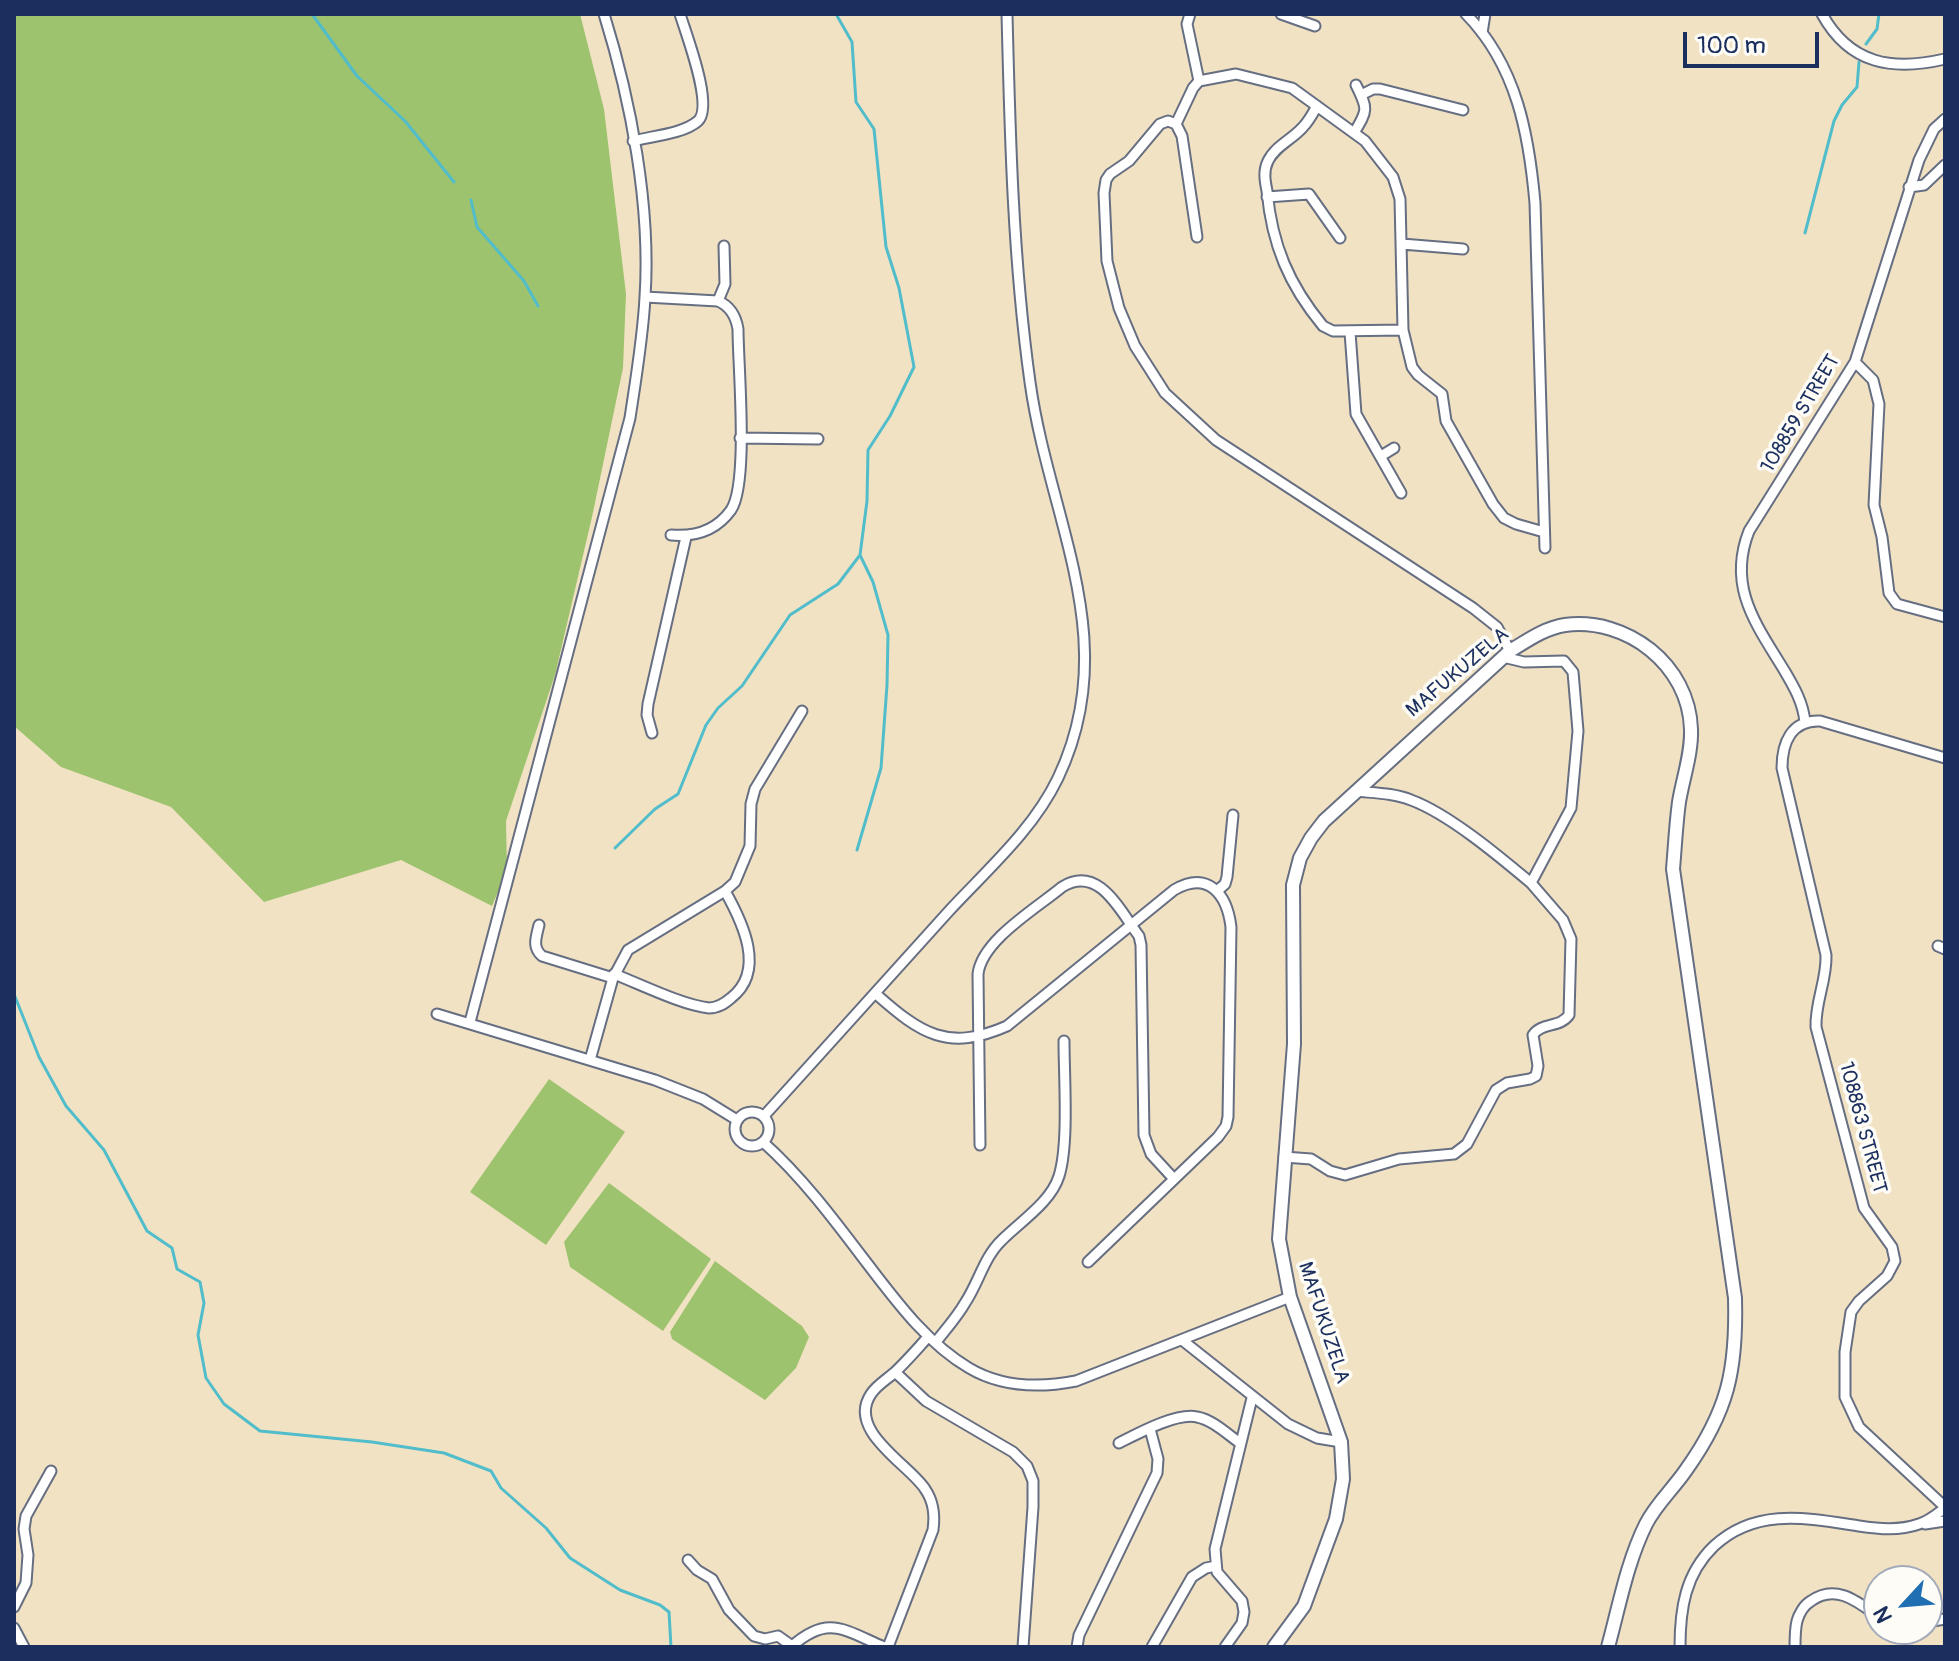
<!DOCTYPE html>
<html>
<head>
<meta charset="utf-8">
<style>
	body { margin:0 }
	#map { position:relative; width:1959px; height:1661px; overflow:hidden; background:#f2e2c4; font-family:Pangolin,sans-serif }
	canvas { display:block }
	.frame { position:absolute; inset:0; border:16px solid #1b2f5e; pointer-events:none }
	.north { position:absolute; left:1863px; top:1565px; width:80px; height:80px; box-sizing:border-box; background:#fdfcf7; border:2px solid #a3aaba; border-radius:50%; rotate:244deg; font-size:22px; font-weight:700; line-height:32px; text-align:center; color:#1b2f5e }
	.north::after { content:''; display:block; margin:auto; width:28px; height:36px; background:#1f6fb2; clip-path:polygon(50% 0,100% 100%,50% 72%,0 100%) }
	.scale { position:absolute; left:1683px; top:32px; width:136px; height:36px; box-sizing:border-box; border:4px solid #1b2f5e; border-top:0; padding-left:10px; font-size:24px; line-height:28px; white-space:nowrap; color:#1b2f5e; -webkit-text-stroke:6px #fdfcf7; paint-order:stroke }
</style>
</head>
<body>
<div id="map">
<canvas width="1959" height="1661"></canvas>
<div class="frame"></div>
<div class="north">N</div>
<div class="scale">100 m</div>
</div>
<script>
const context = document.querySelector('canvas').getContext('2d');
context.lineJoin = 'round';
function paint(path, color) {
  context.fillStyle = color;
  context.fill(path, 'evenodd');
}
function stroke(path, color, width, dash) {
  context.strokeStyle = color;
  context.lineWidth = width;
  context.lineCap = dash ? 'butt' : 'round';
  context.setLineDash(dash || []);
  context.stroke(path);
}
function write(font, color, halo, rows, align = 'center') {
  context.font = font + ' Pangolin,sans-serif';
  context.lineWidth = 7;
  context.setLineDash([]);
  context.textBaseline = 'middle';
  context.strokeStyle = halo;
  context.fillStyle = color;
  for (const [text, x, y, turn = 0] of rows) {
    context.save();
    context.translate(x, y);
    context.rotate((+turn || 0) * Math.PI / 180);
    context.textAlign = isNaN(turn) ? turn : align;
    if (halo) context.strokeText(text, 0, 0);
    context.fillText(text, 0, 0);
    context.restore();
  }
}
paint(new Path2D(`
	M14,14H580L604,109L626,294L623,368L592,517L555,675L506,821L507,870L492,906L401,860L264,902L171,807L61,767L14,726Z
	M549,1079L625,1132L546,1245L470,1192Z
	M609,1183L711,1259L663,1331L570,1267L564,1242Z
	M715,1261L802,1326L809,1337L796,1368L765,1400L672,1339L670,1332Z`), '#9ec36e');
stroke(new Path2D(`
	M312,14L357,76L405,121L454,182
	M836,14L852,42L856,102L874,129L886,247L899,288L914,367L890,416L868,450L867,501L860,555L873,582L888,635L887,685L881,768L857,850
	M1866,44L1877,29L1879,14
	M471,200L477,227L524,281L538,306
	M1805,233L1834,121L1842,105L1857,87L1859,62
	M615,848L655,809L678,794L706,725L718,708L742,686L790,615L838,584L860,555
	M14,994L39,1057L66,1106L104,1150L147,1231L172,1248L177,1269L200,1282L204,1303L198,1335L206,1378L224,1404L260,1431L372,1442L444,1453L491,1471L501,1488L546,1528L570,1558L620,1590L660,1605L669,1612L671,1647`), '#51bdcb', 3);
const minor = new Path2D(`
	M1190,14L1187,24L1199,81
	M1281,14L1315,26
	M1466,14C1517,66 1529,135 1535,203L1545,548
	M1822,14C1850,65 1893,71 1945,59
	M1482,33L1485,14
	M1361,95L1373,89H1380L1463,110
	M1317,106C1313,113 1309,121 1303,127C1293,139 1275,146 1268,161C1263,171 1265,181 1267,191C1272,245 1289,285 1323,326L1333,331L1403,330
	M1176,124L1193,88L1199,81L1236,74L1292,88L1365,141L1393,177L1400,199L1403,330L1412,367L1418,375L1442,394L1446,421L1493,504L1504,518L1516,524L1544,532
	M1354,133C1368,110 1368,109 1356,85
	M633,141C652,136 683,134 698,121C714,106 686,34 680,14
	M1909,187L1924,185L1945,165
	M1267,197L1309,194L1340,238
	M1197,237L1182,136L1176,124L1168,121L1160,124L1129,161L1110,174L1106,180L1104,193L1107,261L1119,308L1135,346L1165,393L1216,440L1473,608L1497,627L1510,651
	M1402,244L1463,249
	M645,297L718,301C730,306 736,317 738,329C738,366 749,483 731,510C716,531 694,537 671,535
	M718,301L725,284L724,246
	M1350,332L1356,414L1401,493
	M1855,362L1873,380L1879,404L1874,505L1882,537L1889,593L1897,604L1945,617
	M740,438L818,439
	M1381,456L1394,448
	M1805,722C1803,702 1794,687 1784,670C1756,624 1727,587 1749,531L1855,362L1919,160L1934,129L1945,119
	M652,733L647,715L648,704L686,537
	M1945,758L1820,721C1791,720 1782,743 1782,768L1826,955C1827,980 1815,1002 1816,1027L1864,1208L1892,1247L1895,1261L1887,1276L1859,1301L1851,1312L1845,1352V1397L1859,1427L1945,1507
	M1355,791C1374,793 1394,793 1411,800C1449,814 1500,857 1531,883L1571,808L1578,731L1573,672L1564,661L1524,662L1503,657
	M1217,891L1225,884L1227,877L1233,815
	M539,925C536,938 532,947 542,956L613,978
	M1938,946L1945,949
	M614,974C640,984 682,1005 709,1008C718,1008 724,1004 731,998C766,971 743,923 725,891
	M876,994C921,1034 948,1052 1007,1026L1174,890C1208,870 1227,894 1231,927L1228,1117L1226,1126L1218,1137L1088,1262
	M437,1014L655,1080L703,1099L737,1120
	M470,1022L630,418C636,378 643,337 645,297C651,206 631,101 604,14
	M590,1060L613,978L628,950L725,891L735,882L750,846L751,804L755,789L802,711
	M735 1129a17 17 0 1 1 34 0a17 17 0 1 1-34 0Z
	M764,1116C826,1048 887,979 949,911C988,869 1033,830 1058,778C1124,640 1049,520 1030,382C1013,260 1010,137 1007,14
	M763,1142C801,1176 832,1217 863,1258C894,1298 925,1342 969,1368C1001,1387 1040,1388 1076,1381L1290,1297
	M980,1145L978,974C982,940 1037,908 1062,887C1099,864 1120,911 1139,936L1141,945L1144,1135L1151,1154L1174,1179
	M1284,1157L1311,1159L1330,1171L1345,1175L1399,1159L1454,1154L1467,1144L1496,1090L1507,1083L1530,1079L1536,1076L1538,1066L1533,1035C1542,1022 1560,1028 1569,1015L1571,939L1563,920L1531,883
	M1182,1340L1288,1424L1317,1438L1341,1442
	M936,1342C946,1329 957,1317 965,1303C979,1282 984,1257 1002,1240C1021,1221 1051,1202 1059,1176C1069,1144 1064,1078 1064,1041
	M895,1372L926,1401L1013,1452L1027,1466L1033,1481V1507L1023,1647
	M1119,1443C1137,1434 1177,1412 1197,1417C1213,1420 1227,1434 1240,1443
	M1925,1524L1945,1521
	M688,1560L697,1570L712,1579L729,1610L754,1636L765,1639L778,1636L792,1646
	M14,1607L26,1583L28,1555L24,1529L26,1516L51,1471
	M1927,1622L1945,1619
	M14,1628L24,1647
	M791,1647C828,1614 844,1630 884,1647
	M888,1647L933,1530C935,1515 934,1502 925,1489C910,1465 846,1431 871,1394C877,1385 886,1380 894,1373C906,1362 917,1349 928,1337
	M1077,1647L1079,1635L1157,1473L1158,1459L1150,1429
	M1152,1647L1192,1577L1206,1568L1216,1566
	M1225,1647L1242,1623L1244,1612L1242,1601L1217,1572L1215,1549L1252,1398
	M1680,1647C1680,1609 1685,1574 1714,1546C1756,1507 1807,1518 1859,1526C1879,1529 1899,1531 1919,1524C1929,1521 1937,1514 1945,1508
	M1795,1647C1795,1639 1795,1629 1797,1621C1799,1614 1804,1605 1811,1601C1836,1583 1858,1602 1879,1617`);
const major = new Path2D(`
	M1274,1647L1304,1606L1336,1519L1343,1479L1341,1442L1290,1297L1279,1239L1294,1044L1293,885L1300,858L1311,838L1324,821L1510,651C1528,640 1545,628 1565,625C1627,617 1689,665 1691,729C1692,753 1683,778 1679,802C1676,824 1675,846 1673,869L1735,1298C1737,1370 1728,1411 1686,1470C1673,1489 1656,1504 1646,1524C1627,1562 1619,1607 1608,1647`);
stroke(minor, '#666e82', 13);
stroke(major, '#666e82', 16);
stroke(minor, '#fff', 9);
stroke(major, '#fff', 12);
write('20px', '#1b2f5e', '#fdfcf7', [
	["108859 STREET",1801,414,-59],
	["MAFUKUZELA",1458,673,-40],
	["108863 STREET",1862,1128,75],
	["MAFUKUZELA",1323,1323,72]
]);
</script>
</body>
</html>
